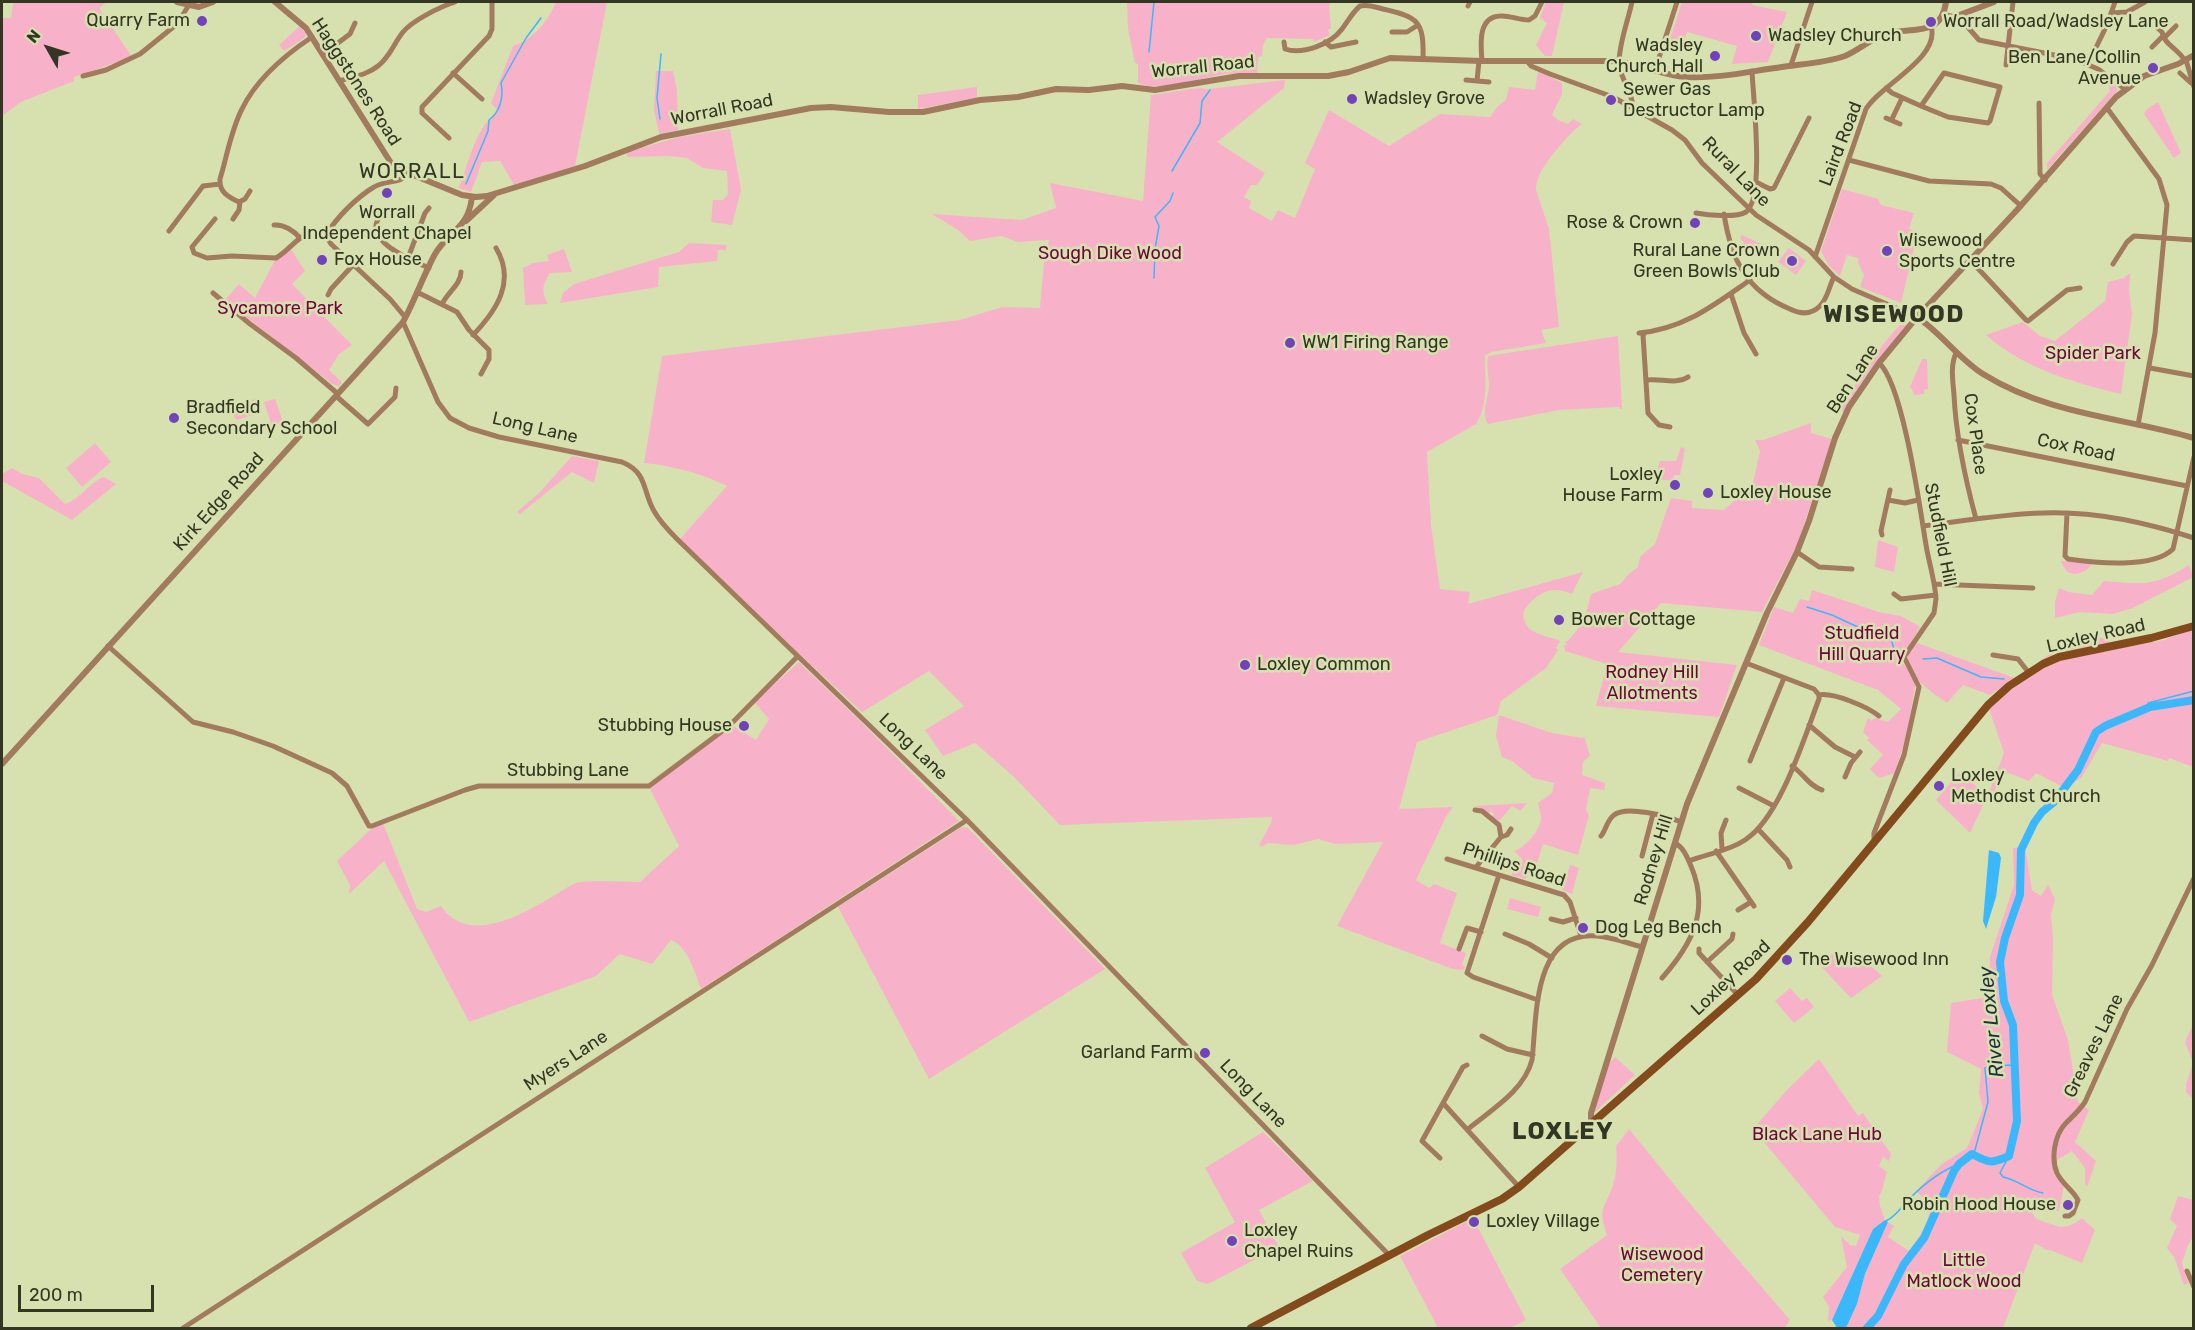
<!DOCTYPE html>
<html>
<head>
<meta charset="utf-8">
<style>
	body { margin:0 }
	#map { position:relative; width:2195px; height:1330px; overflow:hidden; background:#d7e1b0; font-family:Rubik,sans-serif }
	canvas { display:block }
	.frame { position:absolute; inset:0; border:3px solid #323623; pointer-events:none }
	.north { position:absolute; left:18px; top:18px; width:60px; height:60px; -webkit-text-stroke:4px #d7e1b0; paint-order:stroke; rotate:309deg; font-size:16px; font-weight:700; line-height:24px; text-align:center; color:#323623 }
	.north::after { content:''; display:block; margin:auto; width:21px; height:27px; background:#323623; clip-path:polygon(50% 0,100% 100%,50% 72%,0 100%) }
	.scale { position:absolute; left:18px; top:1285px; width:136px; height:27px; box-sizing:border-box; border:3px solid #323623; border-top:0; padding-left:8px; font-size:18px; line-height:21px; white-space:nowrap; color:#323623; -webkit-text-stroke:4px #d7e1b0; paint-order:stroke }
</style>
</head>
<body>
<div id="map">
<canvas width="2195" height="1330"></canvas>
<div class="frame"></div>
<div class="north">N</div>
<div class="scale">200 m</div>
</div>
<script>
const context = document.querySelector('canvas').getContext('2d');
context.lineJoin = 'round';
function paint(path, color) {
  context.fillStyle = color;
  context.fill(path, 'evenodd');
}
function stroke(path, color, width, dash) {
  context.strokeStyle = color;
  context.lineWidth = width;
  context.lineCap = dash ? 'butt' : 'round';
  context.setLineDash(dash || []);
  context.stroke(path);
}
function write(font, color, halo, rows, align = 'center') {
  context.font = font + ' Rubik,sans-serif';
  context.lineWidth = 5;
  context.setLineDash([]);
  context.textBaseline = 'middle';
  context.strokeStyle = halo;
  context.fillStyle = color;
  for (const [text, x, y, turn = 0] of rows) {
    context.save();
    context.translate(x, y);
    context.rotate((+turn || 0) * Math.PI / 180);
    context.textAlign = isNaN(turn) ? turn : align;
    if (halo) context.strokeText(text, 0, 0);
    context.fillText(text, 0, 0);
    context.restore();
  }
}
paint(new Path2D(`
	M13,2H107L99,8L132,57L74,77V81L21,102L2,116V18H11Z
	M556,2H607L575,166L514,185L500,161L482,162L471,192L459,188C469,162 475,128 498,111L491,103L513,46C534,39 548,21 556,2Z
	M1127,2H1331L1329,6L1331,28L1328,30L1330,35L1314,42L1313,39L1267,38L1263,45L1262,56L1258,57L1257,73C1247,73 1235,73 1225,74C1196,78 1167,94 1138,83V64L1135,63L1128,29Z
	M1546,2H1564L1552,56H1545L1536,45L1547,23L1540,18Z
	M1682,2H1753L1752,5L1787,12L1768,62L1732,64L1737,46L1687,32L1681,49L1668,45Z
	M300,26L306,34L304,38L284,51L279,45Z
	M656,71H673L677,90L678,130L659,134L654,110Z
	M1538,71L1562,83V94L1552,115L1558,120L1568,124L1573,119L1582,124C1572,130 1543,164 1539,176C1537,180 1536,185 1536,190L1549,229L1559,327L1541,330L1546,343L1491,352L1485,356C1485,378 1489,405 1476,424L1427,452L1431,525L1440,589L1470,592L1468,604L1580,573L1583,571L1572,594C1551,585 1538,592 1524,610C1520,635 1546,634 1560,641L1556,648L1558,650L1546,668L1501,701L1497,715L1417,742L1399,809L1453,807L1446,817L1416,880L1429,888L1434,884L1457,893L1440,943L1466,953L1462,965L1465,967L1463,970L1453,969L1337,926L1383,842L1335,844L1318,839L1294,845L1268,843L1262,847L1259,845L1271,823L1272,817L1060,825L1014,777L975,743L943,756L925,730L964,706L929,671L862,712L808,662L680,539L727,486C700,473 674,466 644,463L662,356L960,320L1002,307L1040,308L1044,262L1049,240L1018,242L1001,236L970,241L958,230L932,214L1022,220L1056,208L1050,183L1143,201L1151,95C1168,94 1192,86 1208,89L1285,80L1284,88L1217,142L1265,173L1257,185H1251L1244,197L1251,201L1249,208L1272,221L1278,210L1295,218L1315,169L1305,163L1329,110L1389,146L1440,114L1490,117L1497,107L1506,100L1509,87L1535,90Z
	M2110,79L2118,90L2047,170V163L2110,91L2107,80Z
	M977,87V98L918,109V95Z
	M2158,102L2181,153L2174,158L2144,114L2147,109Z
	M730,129L741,190L732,225L711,222L713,200H723L728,194L727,171L703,168L687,158L668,156L627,157V152L679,137Z
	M1842,189L1878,199L1881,205L1914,213L1909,229L1918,232L1901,303L1860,287L1864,275L1858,263V258L1847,255L1840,276L1829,266L1821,251Z
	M1742,235L1766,246L1765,251L1754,257L1740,238Z
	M689,243L727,245L726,250H718L717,261L659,267L658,287L560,303L563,293L574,284L679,252Z
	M1789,248L1806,261L1796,275L1778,262Z
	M291,249L305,271L292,284L352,345L339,354L329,370L342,382L339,386L332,384C297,355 260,329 225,300L239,284L255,298L275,260Z
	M564,249L572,272L550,273C542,285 541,292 548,304L525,305L523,268L533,263L549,261L547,255Z
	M2130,273L2129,290L2132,314L2121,394C2072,382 2025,369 1986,335L2023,322L2040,336L2055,341L2105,301L2108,282L2124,278Z
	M1900,325H1908C1885,353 1859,380 1844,413L1841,410C1857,378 1876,351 1900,325Z
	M1618,336L1622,409H1620L1619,407L1559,410L1488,424C1481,414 1488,398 1489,386C1489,376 1486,366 1488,356Z
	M1922,359H1927L1928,389L1924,390V394L1915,395L1910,387Z
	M258,398L262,406V412L237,420L234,416L233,407Z
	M275,399L283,422L272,426L264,402Z
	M1811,423V433L1832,439L1798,543L1762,612L1661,603L1618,652L1737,665C1730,683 1726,699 1719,717L1596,706L1607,664L1565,651L1564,645H1567L1565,642L1568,641L1584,621L1591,594L1620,584L1630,573L1638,567L1640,557L1655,544L1671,498L1692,501V508L1724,510L1736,499L1749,501L1760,451L1755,440H1763Z
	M95,443L111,462L82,487L66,468Z
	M1681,447L1685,449L1680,475H1674L1673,480H1654L1660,461H1676Z
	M572,456L599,461L594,483L572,472L520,514L517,512L540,492Z
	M12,468L22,474L39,478L65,504C81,499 89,482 104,477L116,484L72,520L2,481V474Z
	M1878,540L1898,547L1894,572L1875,567Z
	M2061,561L2093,563C2082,577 2067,579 2061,561Z
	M2189,565L2193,577L2133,608L2112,614L2080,612L2055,618V602L2059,588L2068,592L2092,595L2104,581C2144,584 2154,587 2189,565Z
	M1812,590L1879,612L1901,616L1920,627L1902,657V662L1916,681L1906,737L1895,773L1879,778L1870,769L1883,755L1867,740L1869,738L1863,732L1868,718L1872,721L1875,718L1888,722L1901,709L1878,690L1759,645L1774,607L1793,613L1800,599L1809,601Z
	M2193,629V767L2169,758L2168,761L2102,743L2081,778L2065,788L2036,773L2029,781L2009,773L2002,774L1992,798L1987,797L1970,833L1936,800L1961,771L1987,797L2004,753L1989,709L2013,687L2040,669L2059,659L2164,640Z
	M2090,636L2110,639L2108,643L2055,653L2040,661L2065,642Z
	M1917,643L2015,678L1990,695L1963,685L1947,703C1936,695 1906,676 1907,659C1907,654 1913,647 1917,643Z
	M799,662L857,718L959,821L701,989C695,974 688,946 671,940L652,964L620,954L596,976L469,1022L384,861L349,894L350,885L337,861L370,830L383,823L417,909L426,912L441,906C468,946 521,915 552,897C559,893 568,886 576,883C587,880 626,882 640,882L679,846L649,787L732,725L756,740L769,719L754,702Z
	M1499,715L1552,733L1583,738L1584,736L1590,756L1583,762L1582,775L1605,783L1604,790L1590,788L1586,810L1589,815L1578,855L1543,844L1533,877L1529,875L1525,879L1511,875L1523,860L1514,851C1525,848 1541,829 1541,818C1541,813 1539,808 1538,803L1552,793L1554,783L1533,778L1512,761L1502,757L1496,736Z
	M1527,803L1520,811L1512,806L1499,821L1492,817L1494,814L1491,811L1488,814L1476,806Z
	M962,827L968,828L1105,969L929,1079L838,907Z
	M2025,847L2032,890L2041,896L2048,885L2055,899L2051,915L2053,939L2052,995L2068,1040L2078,1102L2089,1110L2075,1142L2096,1161L2087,1187L2085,1184V1168L2072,1151L2052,1163L2055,1176L2064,1185L2059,1211L2032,1212L2036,1219C2056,1225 2064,1233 2082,1218L2095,1230L2082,1263L2050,1250H2046L2035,1243L2003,1328H1846L1857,1304L1865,1274L1888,1222L1894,1226L1888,1237L1909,1251C1917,1239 1932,1223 1928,1207C1927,1201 1920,1195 1916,1191L1942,1164L1967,1148L1983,1109L1979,1093L1981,1069L1947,1052L1951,1003L1989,997L1990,957L2014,885L2013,848Z
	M1570,865L1579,868L1572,894L1562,890Z
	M1510,898L1541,907L1538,917L1507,909Z
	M1837,954C1854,957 1870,963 1882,976L1851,998L1812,957Z
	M1790,988L1802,1001L1807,998L1814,1007L1794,1023L1775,1001Z
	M2193,1024V1099L2186,1092V1084L2193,1063L2185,1042Z
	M1615,1057L1635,1075L1594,1113L1608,1065Z
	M1819,1059L1858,1116L1863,1113L1891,1154L1889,1161L1883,1157L1879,1166L1887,1172C1883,1181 1885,1188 1879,1196L1880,1206L1885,1220L1873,1229L1832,1320L1828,1321L1829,1307L1823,1297L1847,1267L1841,1236L1850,1245L1856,1246L1860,1235L1835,1227L1753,1129L1787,1090Z
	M1629,1129L1686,1199L1790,1320L1785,1328H1601L1560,1269L1607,1235C1597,1207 1605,1209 1613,1185C1617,1172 1617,1159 1616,1146Z
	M1263,1132L1313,1181L1259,1210L1279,1247L1208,1284L1197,1281L1181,1253L1235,1222L1205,1168Z
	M2178,1196L2193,1200V1237L2188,1245L2182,1263L2188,1283L2184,1285L2174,1257L2167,1248L2177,1226L2170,1219Z
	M1473,1218L1526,1320L1510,1328H1438L1400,1256Z`), '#f7b2c9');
paint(new Path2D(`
	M1989,850L1999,853L2001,858L1996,897L1986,929L1983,921Z
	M1885,1220L1888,1222L1865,1274L1857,1304L1846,1328H1837L1832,1320L1873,1229Z`), '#3bb8fb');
stroke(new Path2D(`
	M1149,52L1154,2
	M660,119L657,98L661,54
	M1172,171L1200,123L1202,101L1210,90
	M466,184L488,131L489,120C500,112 504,97 501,83L526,38L541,18
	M1154,278L1155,249L1159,226L1155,217L1170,201L1173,193
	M1807,607L1832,615L1860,628L1871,629
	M1881,634L1891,639L1894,649
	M1923,659L1937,658L1981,677L2004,679
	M2150,707L2148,703L2194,691
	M1972,1154L1975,1150L1988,1102L1985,1068L1991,1066L2013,1065
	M2009,1156L2000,1173L2003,1177C2018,1180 2029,1191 2043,1193
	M1886,1221C1897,1216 1901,1207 1909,1199C1924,1184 1940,1171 1959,1164`), '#3bb8fb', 1.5);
stroke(new Path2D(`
	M1867,1328L1878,1316L1904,1264L1924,1238L1954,1171L1959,1164L1972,1154C1989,1163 1991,1164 2009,1156L2017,1121L2013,1025L2004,1001L2000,962L2005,938L2020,895L2021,850L2034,823L2042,812L2054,802L2078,770L2096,732L2105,726L2150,707L2194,700`), '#3bb8fb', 8);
stroke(new Path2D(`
	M1632,2C1628,21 1619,43 1619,63C1620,79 1635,96 1632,108
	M1468,6L1470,2
	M2112,13L2127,12L2145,2
	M1958,16L1979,40L2074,59L2098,69L2125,89
	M2070,19L2086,20L2106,27
	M2153,24L2162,32C2164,45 2179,49 2185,61
	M1392,32H1407L1418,25
	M2164,38L2176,26
	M1284,42L1285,49C1303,55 1331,44 1342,29C1348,21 1352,13 1360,6C1368,4 1375,7 1383,9C1418,17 1424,21 1423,58
	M1325,42L1331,47L1356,42
	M2152,47L2162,37
	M323,54L350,34L355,23
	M2186,60L2194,87
	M1482,61C1481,46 1477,17 1500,16C1509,15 1519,20 1529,20L1535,16L1542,2
	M1527,61L1531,66L1550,74L1613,97L1672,130L1685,140L1702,163L1756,215L1809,250L1834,277L1852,289L1917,317
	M2088,64L2106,27L2115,2
	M1791,65L1812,2
	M2006,65L2013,2
	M1655,70L1677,2
	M453,73L482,99
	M2180,73L2191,83
	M83,76L106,70L140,54L177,24L189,5
	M1466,80L1489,82
	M339,81C352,77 367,75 378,66C390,57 394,43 403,32C413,20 440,7 455,2
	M1477,81L1479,61
	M1886,88L1892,93L1921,106L1944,73L2000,87L1990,121L1988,123L1948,117L1921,106
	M2039,103L2040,174L2045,180
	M2107,108L2159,179L2167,205L2155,333L2138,425
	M1886,118L1900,124
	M1892,119L1902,98
	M449,138L422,113V107L489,36L492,29V2
	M1849,160L1929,181L1991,184L2001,188L2021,206
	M1756,182L1770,189L1774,188L1809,118
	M250,191L245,199L239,202C228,197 219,192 220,179C227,156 231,130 242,109C257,78 285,55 312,37
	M1696,213C1707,215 1736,218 1746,212C1765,199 1753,95 1752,71
	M382,214C358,239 411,260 429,268
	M1724,214C1731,259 1746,291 1790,309C1800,314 1811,315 1820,306C1828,298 1829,286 1834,277
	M215,219L192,247L194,253L207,258L232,256L276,258C297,245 298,229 326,235
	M233,219L239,210L240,202
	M274,225C284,224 294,231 300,238
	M169,231L203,186L220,184
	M326,235L331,244L390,299L405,317
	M326,235C336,218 357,197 374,187C385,180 402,184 409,173
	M1815,257L1866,109C1880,85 1941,58 1931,26
	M408,258L425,213L429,208
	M1971,261L2026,320L2028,321L2067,290L2080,288
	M2113,264L2127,242L2134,236L2194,240
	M417,292L457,312L469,330L489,350V359L481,374
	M213,293L250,324L296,358L338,394
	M1731,294L1744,333L1756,354
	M328,295L331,289L353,265
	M442,304C448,292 461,284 461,272
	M403,322L438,402L450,418L469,428L499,437L622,462C648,473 642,490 654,511C660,522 669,531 678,540L967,820L1390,1256
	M1639,333C1684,329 1714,305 1750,280
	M1645,333L1643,335L1648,413L1659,425L1670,427
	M473,335C497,310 516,281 496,248
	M1956,353C1950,366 1953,381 1954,395C1956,438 1965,478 1976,519
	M2150,368L2194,376
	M1647,380C1661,378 1676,385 1688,377
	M336,396L368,424L395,397L396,388
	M1958,440L2187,486
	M1888,500L1905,503L1918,500
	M2067,513L2065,556L2068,559C2095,563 2153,569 2173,549L2194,457
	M1923,526C1963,521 2003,514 2043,513C2094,511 2145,522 2194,538
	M1882,535L1881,531L1890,490
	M1797,552L1819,567L1852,569
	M1934,584L2033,588
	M1894,594L1901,599L1936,595
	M108,646L193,722L233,732L273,746L332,773L347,786L369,826H372L465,790L479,786H649L729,726L797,657
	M1993,655L2018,659L2029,673
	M1819,695C1833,692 1868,707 1879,716
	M1809,725L1835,747L1855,757
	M1750,761L1784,678
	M1792,766C1803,773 1809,786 1822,790
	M1845,777L1851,763L1860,752
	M1739,788L1774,806
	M1475,810L1482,811L1499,825L1501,837L1476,867
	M1758,829L1787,860L1790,867
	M1601,836C1606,830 1607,820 1614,815C1626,805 1667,816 1681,822
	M1501,837L1507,835L1511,829
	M1874,841V833L1904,755L1919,687L1904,657L1934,613L1936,599C1935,581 1929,563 1926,545C1920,509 1903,384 1879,363
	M1722,849L1721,833L1726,820
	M1716,851L1754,906
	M1642,856L1653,814
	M1447,859L1564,895L1570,902L1581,936
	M1689,861C1707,854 1729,851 1745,840C1780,818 1804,738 1819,699V695L1814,689L1746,663
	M1499,875L1467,973L1473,977L1538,1000
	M1738,910L1751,902
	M1551,919L1563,922L1576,918
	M1505,934L1529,944L1552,958
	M1459,949L1467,928L1481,932
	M1699,949V953L1738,995
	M1707,962L1732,939L1733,934
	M1662,978C1692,944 1710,911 1691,866C1687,857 1684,848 1675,843
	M1482,1036L1507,1049L1533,1055
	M1443,1103L1463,1067L1467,1065
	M1468,1129C1491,1110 1524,1091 1532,1060C1537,1018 1532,930 1597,936C1612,937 1627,943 1642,947
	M1440,1158L1422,1141L1443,1103L1519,1187
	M2065,1216H2069L2073,1213L2078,1200C2073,1190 2062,1184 2057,1173C2051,1159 2054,1135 2066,1123C2073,1116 2079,1111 2085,1102L2127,1009L2152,965L2194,878
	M2187,1271L2194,1287
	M183,1328L967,820`), '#a27a5e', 5);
stroke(new Path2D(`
	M177,2L199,7L213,2
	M275,2L306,28L391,163L401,170L462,195L476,197L487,196L585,166L661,137L811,108L831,107L889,112H923L980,100L1018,97L1056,89L1089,90L1122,86L1155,90L1239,76H1328L1349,72L1390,58L1482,61H1610C1636,62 1660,75 1686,77C1717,79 1751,71 1782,67C1802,64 1825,63 1845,56C1859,50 1871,39 1885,34C1911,26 1941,39 1946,2
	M1943,15L1954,17L1994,2
	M466,221L494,195
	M1917,317C1941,333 1958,358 1983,374C2049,415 2121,417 2194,438
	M2,764L403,322C415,300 423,276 435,254C449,230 468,230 472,197
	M1591,1123V1113L1687,804L1767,613L1797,552L1809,521L1835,438L1849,407L1879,363L1917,317L2017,210L2116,97L2144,76L2178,64L2194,55`), '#a27a5e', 6);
stroke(new Path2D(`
	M1251,1328L1428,1235L1502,1199L1519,1187L1756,979L1808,922L1988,705L2009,686L2043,664L2059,657L2151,638L2194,626`), '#834b1b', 8);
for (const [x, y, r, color] of [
	[202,21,6,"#7143bb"],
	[1931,22,6,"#7143bb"],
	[1756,36,6,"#7143bb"],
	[1715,56,6,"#7143bb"],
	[2153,68,6,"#7143bb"],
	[1352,99,6,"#7143bb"],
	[1611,100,6,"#7143bb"],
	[387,193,6,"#7143bb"],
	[1695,223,6,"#7143bb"],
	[1887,251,6,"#7143bb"],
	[322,260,6,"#7143bb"],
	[1792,261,6,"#7143bb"],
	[1290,343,6,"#7143bb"],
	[174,418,6,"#7143bb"],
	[1675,485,6,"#7143bb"],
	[1708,493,6,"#7143bb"],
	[1559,620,6,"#7143bb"],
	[1245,665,6,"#7143bb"],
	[744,726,6,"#7143bb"],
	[1939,786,6,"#7143bb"],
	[1583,928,6,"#7143bb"],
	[1787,960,6,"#7143bb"],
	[1205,1053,6,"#7143bb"],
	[2068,1205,6,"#7143bb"],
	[1474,1222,6,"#7143bb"],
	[1232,1241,6,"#7143bb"]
]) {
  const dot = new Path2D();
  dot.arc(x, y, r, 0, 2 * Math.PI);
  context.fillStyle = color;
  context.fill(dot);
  stroke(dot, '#d7e1b0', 2);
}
write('18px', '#323623', '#d7e1b0', [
	["Quarry Farm",190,21,"right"],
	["Worrall Road/Wadsley Lane",1943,22],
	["Wadsley Church",1768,36],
	["Wadsley",1703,46,"right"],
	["Church Hall",1703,67,"right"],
	["Ben Lane/Collin",2141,58,"right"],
	["Avenue",2141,79,"right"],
	["Sewer Gas",1623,90],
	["Destructor Lamp",1623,111],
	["Wadsley Grove",1364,99],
	["Worrall",387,213,"center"],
	["Independent Chapel",387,234,"center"],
	["Rose & Crown",1683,223,"right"],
	["Wisewood",1899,241],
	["Sports Centre",1899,262],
	["Rural Lane Crown",1780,251,"right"],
	["Green Bowls Club",1780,272,"right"],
	["Fox House",334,260],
	["WW1 Firing Range",1302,343],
	["Bradfield",186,408],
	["Secondary School",186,429],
	["Loxley",1663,475,"right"],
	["House Farm",1663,496,"right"],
	["Loxley House",1720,493],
	["Bower Cottage",1571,620],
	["Loxley Common",1257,665],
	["Stubbing House",732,726,"right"],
	["Loxley",1951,776],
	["Methodist Church",1951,797],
	["Dog Leg Bench",1595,928],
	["The Wisewood Inn",1799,960],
	["Garland Farm",1193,1053,"right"],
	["Robin Hood House",2056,1205,"right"],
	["Loxley Village",1486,1222],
	["Loxley",1244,1231],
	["Chapel Ruins",1244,1252]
], 'left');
write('18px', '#323623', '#d7e1b0', [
	["Worrall Road",1203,67,-6],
	["Haggstones Road",356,82,57],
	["Worrall Road",722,110,-11],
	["Laird Road",1841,144,-69],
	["Rural Lane",1736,172,46],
	["Ben Lane",1853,379,-57],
	["Long Lane",535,428,13],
	["Cox Place",1975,434,82],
	["Cox Road",2076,448,12],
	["Kirk Edge Road",219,502,-48],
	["Studfield Hill",1940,535,79],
	["Loxley Road",2096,636,-13],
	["Long Lane",913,747,44],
	["Stubbing Lane",568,771],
	["Rodney Hill",1654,860,-73],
	["Phillips Road",1514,865,18],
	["Loxley Road",1731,978,-43],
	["Greaves Lane",2094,1046,-64],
	["Myers Lane",566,1061,-33],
	["Long Lane",1253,1094,46]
]);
write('18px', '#6d053c', '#d7e1b0', [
	["Sough Dike Wood",1110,254],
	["Sycamore Park",280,309],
	["Spider Park",2093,354],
	["Studfield",1862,634],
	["Hill Quarry",1862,655],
	["Rodney Hill",1652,673],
	["Allotments",1652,694],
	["Black Lane Hub",1817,1135],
	["Wisewood",1662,1255],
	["Cemetery",1662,1276],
	["Little",1964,1261],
	["Matlock Wood",1964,1282]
]);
write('italic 20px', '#1c303d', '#d7e1b0', [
	["River Loxley",1992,1022,-96]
]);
context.letterSpacing = '1.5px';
write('21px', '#323623', '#d7e1b0', [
	["WORRALL",412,172]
]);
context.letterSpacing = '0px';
context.letterSpacing = '1.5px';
write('bold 24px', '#323623', '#d7e1b0', [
	["WISEWOOD",1894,315],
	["LOXLEY",1563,1132]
]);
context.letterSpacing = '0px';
</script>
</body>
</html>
